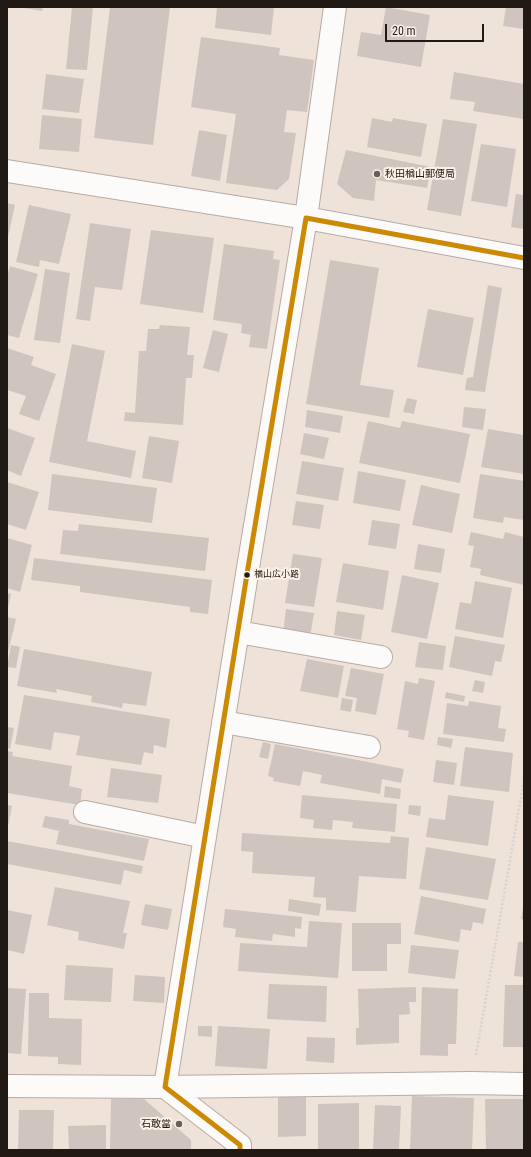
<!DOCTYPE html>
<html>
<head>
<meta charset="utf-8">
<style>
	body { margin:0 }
	#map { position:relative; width:531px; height:1157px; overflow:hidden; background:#efe2d9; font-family:"Roboto Condensed",sans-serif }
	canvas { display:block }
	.frame { position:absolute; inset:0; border:8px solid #211914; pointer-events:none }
	.scale { position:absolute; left:385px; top:24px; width:99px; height:18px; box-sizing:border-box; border:2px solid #211914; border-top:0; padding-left:5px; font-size:12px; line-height:14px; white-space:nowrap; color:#211914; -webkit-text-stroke:3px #fdf0e6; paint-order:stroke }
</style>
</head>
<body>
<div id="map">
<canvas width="531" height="1157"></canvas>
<div class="frame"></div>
<div class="scale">20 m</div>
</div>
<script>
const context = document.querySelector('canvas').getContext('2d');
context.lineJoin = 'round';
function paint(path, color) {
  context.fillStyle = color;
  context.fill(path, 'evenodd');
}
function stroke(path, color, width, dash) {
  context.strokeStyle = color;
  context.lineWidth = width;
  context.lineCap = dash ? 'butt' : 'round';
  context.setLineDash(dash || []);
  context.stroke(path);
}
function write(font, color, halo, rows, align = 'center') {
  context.font = font + ' "Roboto Condensed","Noto Sans JP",sans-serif';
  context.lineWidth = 4;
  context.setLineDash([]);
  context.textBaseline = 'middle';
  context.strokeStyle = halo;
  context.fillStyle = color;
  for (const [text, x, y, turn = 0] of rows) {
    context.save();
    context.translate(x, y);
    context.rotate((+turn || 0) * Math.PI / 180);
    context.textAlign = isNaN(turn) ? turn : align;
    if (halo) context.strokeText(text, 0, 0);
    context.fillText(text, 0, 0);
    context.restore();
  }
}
paint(new Path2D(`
	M18,7H43L42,11Z
	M72,7H93L87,70L66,69Z
	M110,7H170L153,145L94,138Z
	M217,7H274L271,35L215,28Z
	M386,7L430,15L421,67L357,56L361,32L381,35Z
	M506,7H524V29L503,26Z
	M201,37L280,48L279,55L314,60L307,112L287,110L284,132L296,133L289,179L277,190L226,183L236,114L191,107Z
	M454,72L524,84V119L473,111L475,102L450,99Z
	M46,74L84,79L79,113L42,109Z
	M42,115L82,119L79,152L39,149Z
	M372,118L392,122L393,118L427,124L421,157L367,147Z
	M443,119L477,124L461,216L427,210Z
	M199,130L227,135L220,181L191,176Z
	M481,144L516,149L507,207L471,201Z
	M346,150L431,167L427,188L376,180L374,201L353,198L337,184Z
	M516,194L524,195V229L511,227Z
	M7,203L15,205L8,237H7Z
	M29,205L71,214L59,264L40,260L39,267L16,262Z
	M90,223L131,229L122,290L95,287L90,321L76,319Z
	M151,230L214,238L203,313L140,304Z
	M224,244L274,251L273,259L280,260L267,349L249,347L251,335L241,333L242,324L213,320Z
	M330,260L379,268L360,385L394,390L389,418L306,404Z
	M10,266L38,274L19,338L7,335V276Z
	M45,269L70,273L60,343L34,340Z
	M488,285L502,288L485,392L465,390L467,378L473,377Z
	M428,309L474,318L463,375L417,367Z
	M160,325L190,327L187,355H194L192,378H186L183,425L124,421L125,412L135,413L139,351H146L148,329H159Z
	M213,330L228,334L219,372L203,368Z
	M72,344L105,351L87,441L136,451L131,478L49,462Z
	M7,348L34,357L31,365L56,374L39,421L19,414L26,396L7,390Z
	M407,398L417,400L414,414L403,412Z
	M464,407L486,409L483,430L462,427Z
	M307,410L343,416L340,433L305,427Z
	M368,421L400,428L402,421L470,434L460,483L359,463Z
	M7,428L35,438L21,476L7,470Z
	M488,429L524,435V474L481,467Z
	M304,433L329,438L324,459L300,454Z
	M149,436L179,441L172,483L142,478Z
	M302,461L344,468L338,501L296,494Z
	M358,471L406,480L400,511L353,503Z
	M52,474L157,488L152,523L48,510Z
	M480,474L524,481V520L504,517L503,523L473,518Z
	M7,482L39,492L26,530L7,524Z
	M421,485L460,494L452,533L412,525Z
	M296,501L324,505L320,529L292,525Z
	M372,520L400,524L396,549L368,545Z
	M79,524L209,538L205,571L60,554L63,530L78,531Z
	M471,532L503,539L505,532L524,537V585L480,575L481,569L470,567L474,546L468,545Z
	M7,538L32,545L20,592L7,588Z
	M418,544L445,549L441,573L414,569Z
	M293,554L322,558L314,607L285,603Z
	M34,558L212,580L208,614L190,612V607L80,592V586L31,580Z
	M343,563L389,571L383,610L336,602Z
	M402,575L439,583L427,639L391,632Z
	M475,581L512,588L503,638L455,629L460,602L471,604Z
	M7,593L11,594L8,608H7Z
	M286,609L314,613L310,637L283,633Z
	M337,611L365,615L361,640L334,635Z
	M7,617L16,619L8,652H7Z
	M455,636L505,645L501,662L495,661L492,676L449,667Z
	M419,642L446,646L443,670L415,667Z
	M11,645L20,647L16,668L7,667Z
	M24,649L152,672L146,706L123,703L122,708L91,702L92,696L56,689L57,693L17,686Z
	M307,659L344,666L338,698L300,691Z
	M351,668L384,674L376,715L355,711L357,698L345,696Z
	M419,678L435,681L424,740L408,737L409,731L397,729L405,681L418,684Z
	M475,680L485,682L483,693L472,691Z
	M446,692L465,696L464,702L445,698Z
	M24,695L170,719L166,748L154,745L153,754L144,752L141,765L76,755L80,736L54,732L51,750L15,744Z
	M342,698L353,700L351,712L340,710Z
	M469,701L501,706L498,728L506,729L504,742L443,734L447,703L468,706Z
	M7,727L14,728L10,749L7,748Z
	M438,737L453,739L451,748L437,745Z
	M263,742L271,744L268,759L259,757Z
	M275,744L404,769L401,783L382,779L380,794L320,783L322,775L303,771L300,786L273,781L274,778L268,776Z
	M465,747L513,753L509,792L460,786Z
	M7,751L13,752L12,756L72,766L69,786L82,789L80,805L7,793Z
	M436,760L457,763L454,785L433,782Z
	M111,768L162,775L158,803L107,797Z
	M385,786L401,789L400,799L384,797Z
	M302,795L397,804L395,832L352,828L353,822L333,820L332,830L313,828L314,820L300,818Z
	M448,795L494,801L488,846L426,837L429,818L445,820Z
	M7,805L12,806L8,826H7Z
	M409,805L421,806L420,816L408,814Z
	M45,816L69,820V824L149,839L144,861L56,844L59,831L42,827Z
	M242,833L390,843L391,836L409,838L406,879L359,876L356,912L326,910V898L313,897L315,877L252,873L253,852L241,851Z
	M7,841L143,866L141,874L124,870L121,885L7,864Z
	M426,847L496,859L488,900L419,889Z
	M55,887L130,901L123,933H127L124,949L78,940L79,932L47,925Z
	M421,896L486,909L483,924L473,922L471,931L461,929L459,942L414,934Z
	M289,899L321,904L319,916L288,911Z
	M145,904L172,909L168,930L141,925Z
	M523,908H524V920L521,919Z
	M225,909L302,917L301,929L295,928V937L273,934L272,941L235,937L236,929L223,927Z
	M7,910L32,915L24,954L7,950Z
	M309,921L342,923L338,978L238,971L240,943L307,947Z
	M352,923H401V944H387V971H352Z
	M518,942H524V977L514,976Z
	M411,945L459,950L455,979L408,973Z
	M66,965L113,968L111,1002L64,1000Z
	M135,975L165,977L164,1003L133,1001Z
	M269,984L327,986L326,1022L267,1019Z
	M505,985H524V1047H503Z
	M416,987V1002H409L410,1014L399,1015V1043L356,1045V1028H359L358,989Z
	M422,987L458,989L456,1044H448V1056L420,1055Z
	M7,988L26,989L21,1054L7,1053Z
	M29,993H49V1018L82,1019L81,1065L58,1064V1057L28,1056Z
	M198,1026H212V1037L198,1036Z
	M218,1026L270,1029L267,1069L215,1066Z
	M307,1037L335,1038L334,1063L306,1061Z
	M278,1094H306V1136L278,1137Z
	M412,1096L474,1098L472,1150H410Z
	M111,1099H144L191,1140V1150H110Z
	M485,1099H524V1150H486Z
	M359,1103V1149L318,1150V1104Z
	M375,1105L401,1106L399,1150H373Z
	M19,1110H54L53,1150H18Z
	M106,1125V1150H69L68,1126Z`), '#cfc5be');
const minor = new Path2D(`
	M7,171L306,218L524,258
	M238,632L381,657
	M223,722L369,747
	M85,812L205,837
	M7,1086L165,1087L471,1083L524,1084
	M240,1150V1145L165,1087L247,574L306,218L335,7`);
stroke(minor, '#b6aca5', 24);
stroke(new Path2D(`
	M476,1055L524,780`), '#d6d3d0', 2.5, [2, 2]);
stroke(minor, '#fdfbf9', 22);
stroke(new Path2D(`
	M240,1150V1145L165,1087L247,574L306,218L524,258`), '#cc8a04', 5);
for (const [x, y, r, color] of [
	[377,174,4,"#695f59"],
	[247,575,3.5,"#211914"],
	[179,1124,4,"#695f59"]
]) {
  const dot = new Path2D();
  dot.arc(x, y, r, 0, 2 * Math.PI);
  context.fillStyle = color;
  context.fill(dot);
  stroke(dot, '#fdf0e6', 1.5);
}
write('9px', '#211914', '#fdf0e6', [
	["楢山広小路",254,575]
], 'left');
write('10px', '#211914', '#fdf0e6', [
	["秋田楢山郵便局",385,174],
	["石敢當",171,1124,"right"]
], 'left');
</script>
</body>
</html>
